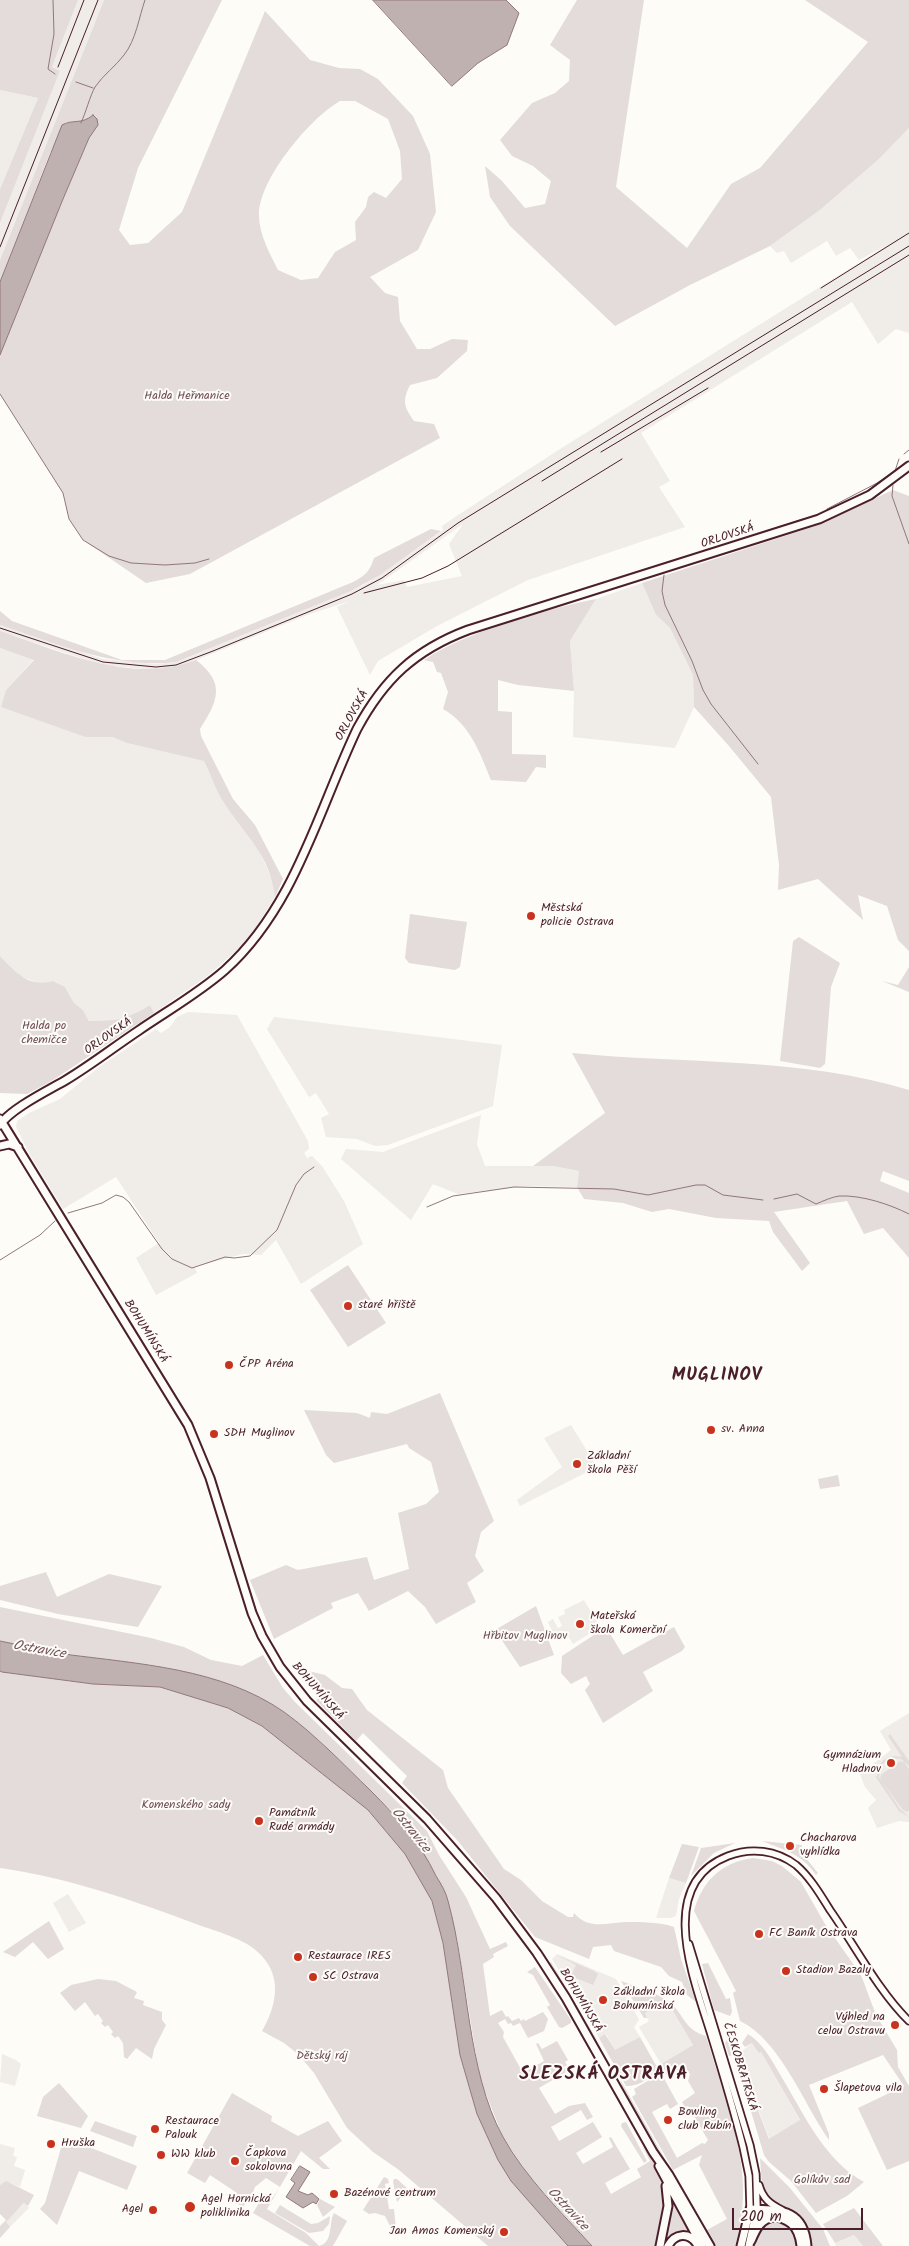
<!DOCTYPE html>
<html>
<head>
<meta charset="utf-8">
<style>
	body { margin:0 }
	#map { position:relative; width:909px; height:2246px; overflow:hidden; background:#fdfcf7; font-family:Kalam,sans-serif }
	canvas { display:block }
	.scale { position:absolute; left:732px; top:2208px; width:131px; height:22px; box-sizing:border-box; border:2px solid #4a1f2b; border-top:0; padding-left:6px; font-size:15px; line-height:18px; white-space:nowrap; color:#4a1f2b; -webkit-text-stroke:4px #fdfcf7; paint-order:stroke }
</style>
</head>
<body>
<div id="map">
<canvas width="909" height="2246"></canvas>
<div class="scale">200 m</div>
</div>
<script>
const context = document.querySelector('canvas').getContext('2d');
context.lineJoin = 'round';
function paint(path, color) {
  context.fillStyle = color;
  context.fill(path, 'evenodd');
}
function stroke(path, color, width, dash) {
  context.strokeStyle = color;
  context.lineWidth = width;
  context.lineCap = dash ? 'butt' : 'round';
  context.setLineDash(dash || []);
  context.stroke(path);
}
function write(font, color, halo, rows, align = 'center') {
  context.font = font + ' Kalam,sans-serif';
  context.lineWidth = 4;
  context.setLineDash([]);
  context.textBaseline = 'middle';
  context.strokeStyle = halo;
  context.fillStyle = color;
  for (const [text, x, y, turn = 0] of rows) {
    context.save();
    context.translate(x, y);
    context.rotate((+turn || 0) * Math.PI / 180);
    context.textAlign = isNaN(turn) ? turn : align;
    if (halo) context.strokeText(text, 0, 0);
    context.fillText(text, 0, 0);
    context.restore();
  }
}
paint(new Path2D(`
	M78,0H104L0,260V223L60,71L52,67Z
	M0,90L38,98L0,189Z
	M909,128V333L896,329L878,344L852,302L641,433L670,481L659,487L685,527L528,580L437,626L378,661L370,675L337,607L350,601L307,615L177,668L156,670L102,665L0,631V625L103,659L156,664L176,662L351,591L369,582L443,530L442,526L455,517L560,449L889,244L859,260L850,248L836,256L827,241L791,263L784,251L777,253L770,246L820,210L879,159ZM463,524L449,544L462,576L407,587L404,580L377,585Z
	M642,583L656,615L670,628L693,675L694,707L675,748L573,737L574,691L570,641L596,599Z
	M0,648L34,659L6,690L2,707L85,737H112L127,743L205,761L223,802L256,844L273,882L275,897L258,924L240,947L209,975L154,1013L150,1005L131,1016L117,1021H89L83,1010L74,1003L65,987L53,981L41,984L20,976L0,956Z
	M188,1012L237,1015L308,1141L309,1149L304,1153L307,1158L312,1156L322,1166L344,1201L363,1244L301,1284L276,1240L261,1255L243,1254L195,1267L197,1273L156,1295L136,1258L159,1243L116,1177L63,1209L30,1155L16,1127L17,1121L29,1113L60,1099L99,1067L156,1029L161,1033L170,1027L177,1017Z
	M274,1017L502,1045L493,1106L388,1145L375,1146L357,1139L326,1137L321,1118L329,1114L316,1093L309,1097L267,1029Z
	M481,1115L477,1144L485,1166H553L579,1171L577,1187L527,1186L458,1194L433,1184L411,1220L341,1159L346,1149L383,1152Z
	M571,1425L597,1467L520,1506L517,1500L562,1467L544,1438Z
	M584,1600L600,1627L573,1644L567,1634L556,1640L548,1622L553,1619L558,1628L562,1626L558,1617L565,1614L564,1610Z
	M909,1713V1822L899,1821L877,1828L868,1808L876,1800L865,1787L860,1774L891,1750L880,1731Z
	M669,1878L686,1883L679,1899L676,1916L671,1918H656Z
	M68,1894L86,1923L69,1932L53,1903Z
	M557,1954L616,1979L637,2016L639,2020L634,2027L640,2037L615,2051L606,2034L599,2038L552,1959Z
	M667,2001L693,2045L661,2064L639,2027L649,2021L644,2013Z
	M752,2043L761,2052L800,2121L770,2140L753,2096L755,2095L742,2073L743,2061L741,2053H740Z
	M2,2054L16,2060L21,2064L15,2086L0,2082Z
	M0,2144L15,2148L13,2156L17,2157L14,2166L25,2170L20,2187L6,2182L0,2185Z
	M25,2203L29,2208L10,2227L5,2222Z
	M854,2235L863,2246H836L835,2243Z`), '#f0ece8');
paint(new Path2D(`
	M0,0H78L52,67L60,71L0,223V189L38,98L0,90Z
	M104,0H222L138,168L119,230L130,245L148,243L182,212L265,11L310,60L339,68L360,69L378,79L413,116L430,154L436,212L418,250L370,277L385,293L398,297L400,321L417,349H430L452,339L468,340L467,351L437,378L410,385C402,401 404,407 414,421L434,424L440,438L190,574L146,583L83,540L69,519L63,493L0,394V355L63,199L89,138L98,125L88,119L81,122H66L50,153L0,282V260ZM340,101H355L388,119L400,151L402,179L386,198L374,192L368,197L366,207L355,222L356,240L335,252L318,278L301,280L278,270C270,254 259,234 259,216C258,180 310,118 340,101Z
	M577,0H644L616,187L687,248L731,184L760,168L868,42L805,0H909V128L879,159L820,210L770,246L690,285L615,326L510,226L490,197L485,166L502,181L525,208L545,204L551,181L533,166L512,156L500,140L532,103L555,93L569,81L570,60L550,45Z
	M893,490L909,496V951L898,940L887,906L858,895L863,920L818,879L778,890L779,865L771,797L729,746L694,707L693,675L670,628L656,615L642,583L818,525Z
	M431,529L441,531L380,575L351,591L176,662C114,669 58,644 0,625V611L12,621L122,660H165L353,582C365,576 370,571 374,558Z
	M596,599L570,641L574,691L518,685L498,680V711L512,712V754L546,755V768L536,767L526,782L491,780C480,753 470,724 443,709L448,692L441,673L437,672L433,662L424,660C466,632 546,609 596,599Z
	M0,631C63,652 131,685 196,660C226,683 218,701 200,729L201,736L233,799L255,825L283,879L275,897C270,855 246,836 224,803C216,791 211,774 204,761L127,743L112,737H85L1,707L6,690L34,660L0,648Z
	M410,914L467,922L460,967L455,970L409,963L405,958Z
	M799,937L840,963L831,987L825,1064L820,1068L780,1061L793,941Z
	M0,956C16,972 28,988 53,981L65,987L74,1003L83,1010L89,1021C118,1021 125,1020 150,1005L154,1013L50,1082L27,1094L0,1093Z
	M909,967V992L882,981L898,985Z
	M572,1053C683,1064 802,1057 909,1090V1181L883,1171L880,1181L909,1193V1258L883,1228L864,1234L847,1201L774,1212L810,1263L802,1271L773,1232L769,1221L716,1218L669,1209L652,1212L623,1203L584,1199L577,1187L579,1171L553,1166H533L605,1113Z
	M348,1265L386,1323L348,1347L310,1290Z
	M440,1393L494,1521L481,1532L475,1556L484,1571L467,1583L476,1602L436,1624L425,1607L408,1591L369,1611L358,1593L331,1603L333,1608L274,1639L250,1580L286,1565L298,1570L367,1557L374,1580L409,1569L398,1513L426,1504L439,1492L431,1462L409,1448L407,1444L334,1463L326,1455L304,1410L357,1413L370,1418L371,1412L387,1414Z
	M838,1475L840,1486L820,1489L818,1479Z
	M46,1572L57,1597L109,1574L162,1586L138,1627L58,1614L0,1600V1586Z
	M536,1606L554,1655L520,1667L495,1630Z
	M0,1607L151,1638L184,1647L211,1660L242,1666L263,1655L283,1688L295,1702L427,1831L439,1855L466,1897L490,1949L506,1942L508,1946L493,1954L494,1957L483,1964L490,2016L502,2010L506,2017L508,2016L512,2021L519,2018L521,2021L524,2019L525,2021L543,2012L548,2019L544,2031L528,2038L520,2023L513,2026L511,2023L508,2024L505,2019L498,2023L504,2032L503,2037L523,2073L544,2061L536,2044L538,2043L542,2049L557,2041L568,2060L565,2062L567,2065L564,2067L566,2072L539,2088L555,2114L569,2106L585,2103L593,2117L587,2120L581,2110L551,2127L559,2141L593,2122L602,2137L576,2153L583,2164L613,2147L609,2138L611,2137L630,2169L605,2183L611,2194L641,2177L637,2169L650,2161L642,2146C671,2180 666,2206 658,2246H592L530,2177L503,2137L480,2079L457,1938L400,1819L318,1739L283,1711L243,1690L206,1677L167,1668L61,1653L0,1641Z
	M606,1627L623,1655L674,1627L685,1647L682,1651L643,1672L653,1691L603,1723L585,1690L590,1684L586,1676L571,1684L561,1673L562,1656Z
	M304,1670L325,1675L342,1688L352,1689L367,1710L443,1770L448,1788L504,1869L521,1880L542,1901L568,1917H573L574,1913C588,1930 606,1923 626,1922C640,1922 660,1922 674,1927L681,1959L696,2002L687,1995L682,1982L669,1976L661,1967L614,1951L611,1945L593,1947L589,1959L535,1937L457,1840L402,1783L407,1776L363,1733L356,1741L316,1700L326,1696Z
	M0,1671L93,1684L160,1687L228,1708L262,1726L368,1810L405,1854L432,1901L443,1943L460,2055L477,2114L498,2160L511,2181L568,2246H488L399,2170L373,2152L347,2128L314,2073L299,2055L284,2043L262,2031C276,2007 283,1978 261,1955C245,1938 217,1932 196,1924C132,1900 69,1878 0,1868Z
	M890,1734L909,1761V1766L901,1759L891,1758L881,1765L879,1777L900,1809L909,1817L899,1811L875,1776L877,1777C877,1761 888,1754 902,1757L888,1736Z
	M900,1761L904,1762L909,1769V1810L907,1812L903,1810L880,1779L881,1775Z
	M762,1841L802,1845L801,1852L818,1873L816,1875C801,1853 784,1850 762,1841Z
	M735,1843L714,1853L691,1876L701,1848Z
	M682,1844L699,1847L686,1883L669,1878Z
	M753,1858L772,1861L782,1866L801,1882L825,1924L861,1975L876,2015L897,2050L898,2067L909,2086V2161L887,2170L858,2108L904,2086L883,2055L809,2085L829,2134V2140C803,2103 780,2040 740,2021L733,1993L736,1991L694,1911C702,1881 722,1862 753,1858Z
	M49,1921L64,1949L48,1959L33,1942L15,1957L3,1952Z
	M557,1955L594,1971L598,1974L593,1985L571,1976L576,1965Z
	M551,1962L603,2050L549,1963Z
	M708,1963L726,1999L730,1998L732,2012L730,2016L714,2010L702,1964Z
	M535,1967L571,2020V2023L562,2028L559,2027L547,2007L550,2005L533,1975L527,1972Z
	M98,1979L116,1981L137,1992L134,1998L144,2001L143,2005L162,2012V2020L166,2025L154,2049L152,2059L136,2048L127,2059L124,2057L123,2043L118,2036L115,2038L111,2034L113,2032L108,2025L105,2027L101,2023L103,2021L98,2014L95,2016L85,2002L75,2011L60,1993L71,1985Z
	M621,1981C632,1985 664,1996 671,2003C686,2018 684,2029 706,2036C727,2106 758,2173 735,2246H714L705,2231L727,2219L699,2165L702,2155L673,2170L632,2097L636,2094L634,2089L661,2073L678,2104L670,2109L667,2104L652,2112L677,2158L702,2143L705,2144L708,2140L688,2106L685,2107L682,2102L695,2093L688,2081L690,2074L685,2066L668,2077L661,2064L693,2045L667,2001L645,2013L647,2018H644Z
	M732,2032L735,2033L738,2040L734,2055L729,2056L725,2043Z
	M605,2034L615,2050L640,2037L658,2069C652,2078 637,2087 626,2086L599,2038Z
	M748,2034C764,2044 772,2061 781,2076C804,2114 824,2160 864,2182L847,2196L816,2213L791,2181L769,2162L764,2155L739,2071L740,2053L744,2054L742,2063L745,2070L742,2073L755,2095L753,2097L769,2139L800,2120L761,2052L759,2053L752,2043L745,2047L742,2043Z
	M620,2079L671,2170V2171L623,2089Z
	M59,2083L88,2116L81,2128L37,2116L43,2097Z
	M232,2093L272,2116L271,2121L298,2136L328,2121L342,2141L319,2158L330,2169H323L301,2151L267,2209L306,2233L319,2246C334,2242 328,2224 334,2213L347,2221L333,2246H310L253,2213L263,2196L271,2200L280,2187L266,2178L255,2187L251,2198H249L243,2207L233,2201L237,2193L210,2175L205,2183L187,2173Z
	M95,2121L137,2136L133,2147L90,2131Z
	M626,2122L647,2161L644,2163L621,2126L622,2123Z
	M63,2141L94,2149L137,2166L127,2190L79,2171L57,2225L40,2209L45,2203Z
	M760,2158L790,2188L823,2229L830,2246H810L792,2212L772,2201L766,2195L762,2186Z
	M384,2177L388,2179L389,2183L385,2184L389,2209H394L396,2229L392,2230L385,2216L375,2213L369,2214L363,2210Z
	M394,2179H397L408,2189L397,2202L393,2182Z
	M6,2181L34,2195L28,2206L24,2203L6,2222L10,2227L0,2238V2226L6,2220L0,2214V2185Z
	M670,2196L691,2233H681L666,2246H663Z
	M320,2199L335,2207L323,2217L317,2205Z
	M280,2205L311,2224L318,2223L330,2216L329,2224L323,2231L309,2233L275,2213Z
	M854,2208L883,2246H863L854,2235L835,2243L823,2224Z
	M773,2220C790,2221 794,2231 799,2246H754L762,2226Z`), '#e3dcda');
const water = new Path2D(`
	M373,0H506L519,13L507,45L478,63L452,86Z
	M93,115L97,119L98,125L89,138L63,199L0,355V282L62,125C72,119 82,125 93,115Z
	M0,1641C21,1645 43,1651 64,1654C138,1664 221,1668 284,1712C316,1735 343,1764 371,1791C397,1817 420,1842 436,1876C441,1884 446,1892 448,1901C469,1977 466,2069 503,2137C526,2178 561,2212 592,2246H568L511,2181L498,2160L477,2114L460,2055L443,1943L432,1901L405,1854L368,1810L262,1726L228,1708L160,1687L93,1684L2,1672L0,1671Z
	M300,2166L310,2172L298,2191L308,2195L312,2193L319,2199L316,2204L313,2202L303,2208L286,2197L295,2183L291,2180Z`);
paint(water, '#c0b1b1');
stroke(water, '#91777b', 1);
stroke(new Path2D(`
	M53,0L54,34L48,69L55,74
	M76,82L93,88
	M81,123C86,112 90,96 95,87C103,75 116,66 124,55C136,40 139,17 145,0
	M0,394L63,493L69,519L83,540L109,556L131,563L165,565L195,563L209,559
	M904,454L909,450
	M894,474L899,459
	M893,485L892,496L909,544
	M827,509L877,483L895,471
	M668,563L803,519
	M664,575L662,591L665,605L692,661L703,690L711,704L758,764
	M774,1199L797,1194L816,1204C823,1201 832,1197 839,1196C862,1195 889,1204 909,1214
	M427,1207L453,1196L514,1187L614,1189L648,1195L696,1185H705L723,1195L763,1200
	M68,1213L102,1203L116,1195L123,1197L129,1202L162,1249L172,1259L192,1268L225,1257L234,1258L250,1256L277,1230L296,1185L304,1174L314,1167
	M0,1260L40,1235L55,1221`), '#91777b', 1);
const minor = new Path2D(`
	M689,1944L750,2145L756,2174L757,2209
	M759,2185C763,2199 770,2204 782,2210
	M750,2209L749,2176L743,2147C734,2111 723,2074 712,2038C696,1984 653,1885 728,1856C751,1847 776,1850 796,1865C810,1877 820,1894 830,1910C854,1944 879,1992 909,2021`);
const major = new Path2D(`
	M0,1119L188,1425L210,1478L252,1613L262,1636L280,1667L307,1701L427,1819L496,1898L537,1953L566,1998L653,2152L669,2175L710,2246
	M0,1125C10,1109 49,1090 66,1080C91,1065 114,1047 138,1031C167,1011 199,993 225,970C295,907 318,811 357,729C384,679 415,650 468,630L819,519L870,495L909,466
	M0,1146L9,1144L18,1147
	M659,2166L702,2246
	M760,2211C782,2219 798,2218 801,2246
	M751,2241C756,2229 761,2218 775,2217
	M660,2246L668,2206L666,2186
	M668,2246C675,2233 689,2232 697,2244
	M741,2246L750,2209C779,2210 804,2208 807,2246
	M749,2246L757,2209`);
stroke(minor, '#4a1f2b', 9);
stroke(major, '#4a1f2b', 11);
stroke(minor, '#fdfcf7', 5.5);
stroke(major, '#fdfcf7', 7);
stroke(new Path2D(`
	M58,67L84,0
	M0,247L98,0
	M821,288L909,233
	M601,452L708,388
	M542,481L909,255
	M364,593L422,578L448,566L622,459
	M0,628L103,662L156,667L176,665L213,651L352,594L382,578L458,523L909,246`), '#4a1f2b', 1);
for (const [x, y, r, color] of [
	[531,916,5,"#c8321e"],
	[348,1306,5,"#c8321e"],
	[229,1365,5,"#c8321e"],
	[711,1430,5,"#c8321e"],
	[214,1434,5,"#c8321e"],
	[577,1464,5,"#c8321e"],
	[580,1624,5,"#c8321e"],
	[891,1763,5,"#c8321e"],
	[259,1821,5,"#c8321e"],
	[790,1846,5,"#c8321e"],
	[759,1934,5,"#c8321e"],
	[298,1957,5,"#c8321e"],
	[786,1971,5,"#c8321e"],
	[313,1977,5,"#c8321e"],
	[603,2000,5,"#c8321e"],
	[895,2025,5,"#c8321e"],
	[824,2089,5,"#c8321e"],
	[668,2120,5,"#c8321e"],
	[155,2129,5,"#c8321e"],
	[51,2144,5,"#c8321e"],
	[161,2155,5,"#c8321e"],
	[235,2161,5,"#c8321e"],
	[334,2194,5,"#c8321e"],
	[190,2207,6,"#c8321e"],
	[153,2210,5,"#c8321e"],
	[504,2232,5,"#c8321e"]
]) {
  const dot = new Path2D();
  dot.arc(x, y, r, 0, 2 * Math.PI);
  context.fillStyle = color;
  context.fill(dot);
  stroke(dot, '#fdfcf7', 2);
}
write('12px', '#704e57', '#fdfcf7', [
	["Halda Heřmanice",187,397],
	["Halda po",44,1027],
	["chemičce",44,1041],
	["Hřbitov Muglinov",525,1637],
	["Komenského sady",186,1806],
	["Dětský ráj",322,2057],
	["Golíkův sad",822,2181]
]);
write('12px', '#4a1f2b', '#fdfcf7', [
	["ORLOVSKÁ",728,537,-18],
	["ORLOVSKÁ",353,716,-61],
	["ORLOVSKÁ",109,1037,-35],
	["BOHUMÍNSKÁ",145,1332,58],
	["BOHUMÍNSKÁ",317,1692,49],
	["BOHUMÍNSKÁ",580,2001,59],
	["ČESKOBRATRSKÁ",739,2067,73]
]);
write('12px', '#4a1f2b', '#fdfcf7', [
	["Městská",541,909],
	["policie Ostrava",541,923],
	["staré hřiště",358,1306],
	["ČPP Aréna",239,1365],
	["sv. Anna",721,1430],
	["SDH Muglinov",224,1434],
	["Základní",587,1457],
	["škola Pěší",587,1471],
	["Mateřská",590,1617],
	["škola Komerční",590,1631],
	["Gymnázium",881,1756,"right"],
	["Hladnov",881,1770,"right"],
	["Památník",269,1814],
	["Rudé armády",269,1828],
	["Chacharova",800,1839],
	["vyhlídka",800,1853],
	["FC Baník Ostrava",769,1934],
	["Restaurace IRES",308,1957],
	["Stadion Bazaly",796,1971],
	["SC Ostrava",323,1977],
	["Základní škola",613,1993],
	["Bohumínská",613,2007],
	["Výhled na",885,2018,"right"],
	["celou Ostravu",885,2032,"right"],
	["Šlapetova vila",834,2089],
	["Bowling",678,2113],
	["club Rubín",678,2127],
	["Restaurace",165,2122],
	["Palouk",165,2136],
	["Hruška",61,2144],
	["Čapkova",245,2154],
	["sokolovna",245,2168],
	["WW klub",171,2155],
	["Bazénové centrum",344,2194],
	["Agel Hornická",201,2200],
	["poliklinika",201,2214],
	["Agel",143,2210,"right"],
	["Jan Amos Komenský",494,2232,"right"]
], 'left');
write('italic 14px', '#73525a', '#fdfcf7', [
	["Ostravice",39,1651,10],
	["Ostravice",410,1831,51],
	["Ostravice",567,2210,47]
]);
context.letterSpacing = '1px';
write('bold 18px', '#4a1f2b', '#fdfcf7', [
	["MUGLINOV",717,1377],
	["SLEZSKÁ OSTRAVA",604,2076]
]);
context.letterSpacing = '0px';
</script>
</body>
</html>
